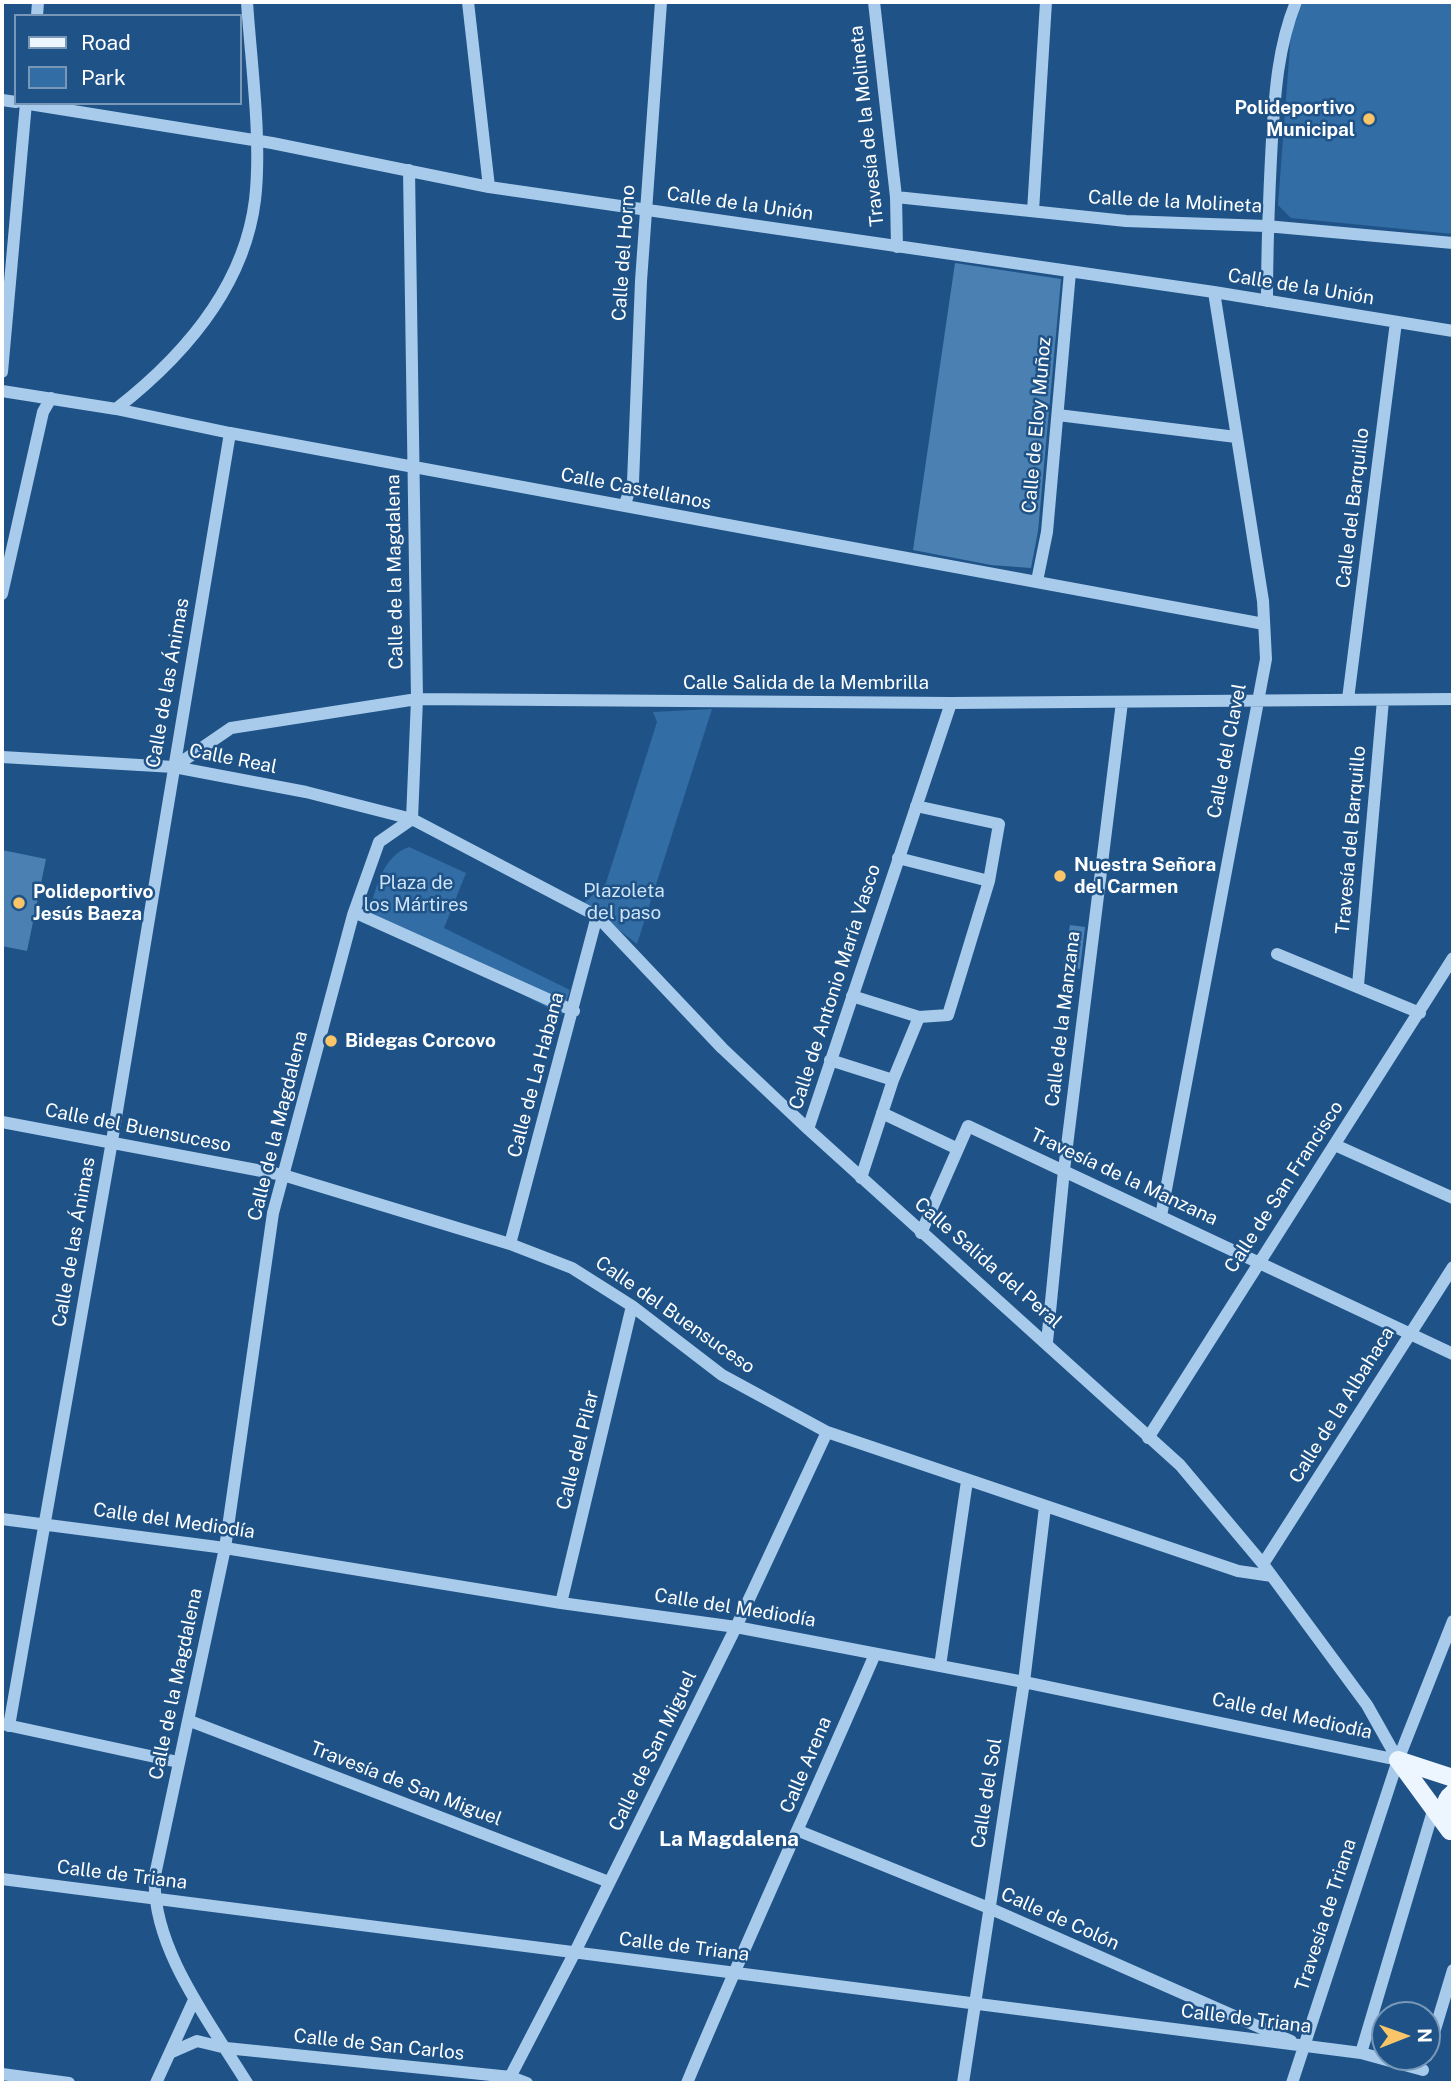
<!DOCTYPE html>
<html>
<head>
<meta charset="utf-8">
<style>
	body { margin:0 }
	#map { position:relative; width:1455px; height:2085px; overflow:hidden; background:#1f5387; font-family:"Public Sans",sans-serif }
	canvas { display:block }
	.frame { position:absolute; inset:0; border:4px solid #fff; pointer-events:none }
	.legend { position:absolute; left:14px; top:14px; width:228px; height:91px; box-sizing:border-box; background:#1f5387; border:2px solid #7998b7; margin:0; padding:9px 12px; list-style:none; font-size:21px; color:#fff }
	.legend li { display:flex; align-items:center; gap:14px; height:35px }
	.legend b { width:35px; border:2px solid #7998b7 }
	.north { position:absolute; left:1371px; top:2001px; width:70px; height:70px; box-sizing:border-box; background:#1f5387; border:2px solid #7998b7; border-radius:50%; rotate:89deg; font-size:19px; font-weight:700; line-height:28px; text-align:center; color:#fff }
	.north::after { content:''; display:block; margin:auto; width:24px; height:32px; background:#f9c568; clip-path:polygon(50% 0,100% 100%,50% 72%,0 100%) }
</style>
</head>
<body>
<div id="map">
<canvas width="1455" height="2085"></canvas>
<div class="frame"></div>
<ul class="legend">
<li><b style="height:9px;background:#edf5fe"></b>Road</li>
<li><b style="height:19px;background:#326ea5"></b>Park</li>
</ul>
<div class="north">N</div>
</div>
<script>
const context = document.querySelector('canvas').getContext('2d');
context.lineJoin = 'round';
function paint(path, color) {
  context.fillStyle = color;
  context.fill(path, 'evenodd');
}
function stroke(path, color, width, dash) {
  context.strokeStyle = color;
  context.lineWidth = width;
  context.lineCap = dash ? 'butt' : 'round';
  context.setLineDash(dash || []);
  context.stroke(path);
}
function write(font, color, halo, rows, align = 'center') {
  context.font = font + ' "Public Sans",sans-serif';
  context.lineWidth = 5;
  context.setLineDash([]);
  context.textBaseline = 'middle';
  context.strokeStyle = halo;
  context.fillStyle = color;
  for (const [text, x, y, turn = 0] of rows) {
    context.save();
    context.translate(x, y);
    context.rotate((+turn || 0) * Math.PI / 180);
    context.textAlign = isNaN(turn) ? turn : align;
    if (halo) context.strokeText(text, 0, 0);
    context.fillText(text, 0, 0);
    context.restore();
  }
}
paint(new Path2D(`
	M1303,2H1453V234L1291,218L1278,205L1291,33Z
	M712,709L637,944L584,903L606,883L657,722L653,712Z
	M409,847L466,873L444,928L570,990L562,1015L368,914C376,890 382,856 409,847Z`), '#326ea5');
paint(new Path2D(`
	M955,263L1061,279L1038,531L1031,568L991,565L913,550Z
	M2,850L46,859L27,951L2,946Z
	M1070,925L1085,927L1080,969L1063,966Z`), '#4b80b2');
stroke(new Path2D(`
	M468,2L489,187
	M874,2L896,197L897,247
	M37,16L38,2
	M2,100L16,102
	M23,103L272,143L489,187L1214,292L1453,331
	M409,170L417,699L412,819
	M896,197L1126,221L1266,226L1453,243
	M1033,211L1046,2
	M1267,301C1267,247 1269,194 1272,139C1275,92 1278,46 1296,2
	M2,372L26,103
	M2,391L116,409L230,433L1264,624
	M116,409C184,356 244,288 255,200C262,140 251,63 247,2
	M1058,415L1236,437
	M624,506L633,482L641,281L661,2
	M1037,581L1047,532L1070,272
	M2,594L43,412L51,398
	M1348,699L1396,322
	M2,757L174,767L306,792L412,819L597,916L722,1048L808,1129L1180,1465L1263,1564L1367,1705L1398,1760
	M174,767L231,728L417,699L951,703L1453,699
	M916,806L999,824L989,881L948,1015L919,1017
	M898,858L989,881
	M354,912L574,1011
	M1277,954L1420,1013
	M1358,985L1383,700
	M852,996L919,1017L893,1080L861,1178
	M830,1060L893,1080
	M882,1113L958,1149
	M2,1122L283,1175L510,1244L572,1268L632,1306L722,1375L827,1432L1238,1571L1272,1576
	M808,1129L951,703
	M1335,1145L1453,1198
	M1161,1216L1266,659L1263,601L1214,292
	M921,1233L968,1126L1453,1354
	M510,1244L597,916
	M1047,1342L1064,1170L1122,702
	M1148,1438L1453,958
	M2,1519L225,1548L561,1603L736,1627L1024,1682L1398,1760
	M1263,1564L1453,1267
	M561,1603L632,1306
	M940,1666L967,1481
	M190,1721L609,1882
	M2,1724L178,1762
	M9,1726L112,1141L230,433
	M799,1831L989,1908L1291,2041
	M2,1879L1361,2053L1423,2070
	M172,2052L197,2041L226,2048L511,2077L527,2083
	M1361,2053L1433,1811
	M1427,2056L1453,1970
	M2,2074L69,2083
	M156,2083L194,2000
	M247,2083C211,2024 150,1946 155,1875L225,1548L273,1213L353,915L379,842L412,819
	M507,2083L575,1952L736,1627L827,1432
	M687,2083C747,1939 813,1798 875,1654
	M963,2083L1024,1682L1045,1507
	M1292,2083L1398,1760L1453,1621`), '#a8cbeb', 12);
stroke(new Path2D(`
	M1398,1760L1450,1831
	M1398,1760L1453,1778
	M1448,1827C1444,1815 1442,1801 1453,1793`), '#edf5fe', 18);
for (const [x, y, r, color] of [
	[1369,119,7,"#f9c568"],
	[1060,876,7,"#f9c568"],
	[19,903,7,"#f9c568"],
	[331,1041,7,"#f9c568"]
]) {
  const dot = new Path2D();
  dot.arc(x, y, r, 0, 2 * Math.PI);
  context.fillStyle = color;
  context.fill(dot);
  stroke(dot, '#1f5387', 2.5);
}
write('bold 19px', '#fff', '#1f5387', [
	["Polideportivo",1355,108,"right"],
	["Municipal",1355,130,"right"],
	["Nuestra Señora",1074,865],
	["del Carmen",1074,887],
	["Polideportivo",33,892],
	["Jesús Baeza",33,914],
	["Bidegas Corcovo",345,1041]
], 'left');
write('19px', '#fff', '#1f5387', [
	["Travesía de la Molineta",867,126,-96],
	["Calle de la Molineta",1175,202,3],
	["Calle de la Unión",740,204,8],
	["Calle del Horno",624,253,-86],
	["Calle de la Unión",1301,287,9],
	["Calle de Eloy Muñoz",1037,425,-85],
	["Calle Castellanos",636,489,11],
	["Calle del Barquillo",1353,508,-83],
	["Calle de la Magdalena",395,572,-91],
	["Calle de las Ánimas",168,683,-80],
	["Calle Salida de la Membrilla",806,683],
	["Calle del Clavel",1227,751,-79],
	["Calle Real",233,759,11],
	["Travesía del Barquillo",1351,840,-85],
	["Calle de Antonio María Vasco",835,987,-72],
	["Calle de la Manzana",1063,1019,-83],
	["Calle de La Habana",536,1075,-75],
	["Calle de la Magdalena",278,1126,-76],
	["Calle del Buensuceso",138,1128,11],
	["Travesía de la Manzana",1124,1177,25],
	["Calle de San Francisco",1284,1187,-57],
	["Calle de las Ánimas",74,1242,-80],
	["Calle Salida del Peral",988,1263,41],
	["Calle del Buensuceso",675,1315,35],
	["Calle de la Albahaca",1342,1405,-58],
	["Calle del Pilar",578,1450,-76],
	["Calle del Mediodía",174,1521,8],
	["Calle del Mediodía",735,1608,9],
	["Calle de la Magdalena",176,1684,-78],
	["Calle del Mediodía",1292,1716,12],
	["Calle de San Miguel",653,1751,-64],
	["Calle Arena",806,1765,-67],
	["Travesía de San Miguel",406,1784,21],
	["Calle del Sol",987,1793,-81],
	["Calle de Triana",122,1875,7],
	["Travesía de Triana",1326,1915,-72],
	["Calle de Colón",1060,1919,24],
	["Calle de Triana",684,1947,7],
	["Calle de Triana",1246,2019,7],
	["Calle de San Carlos",379,2045,6]
]);
write('19px', '#cde3f8', '#1f5387', [
	["Plaza de",416,883],
	["los Mártires",416,905],
	["Plazoleta",624,891],
	["del paso",624,913]
]);
write('bold 21px', '#fff', '#1f5387', [
	["La Magdalena",729,1840]
]);
</script>
</body>
</html>
